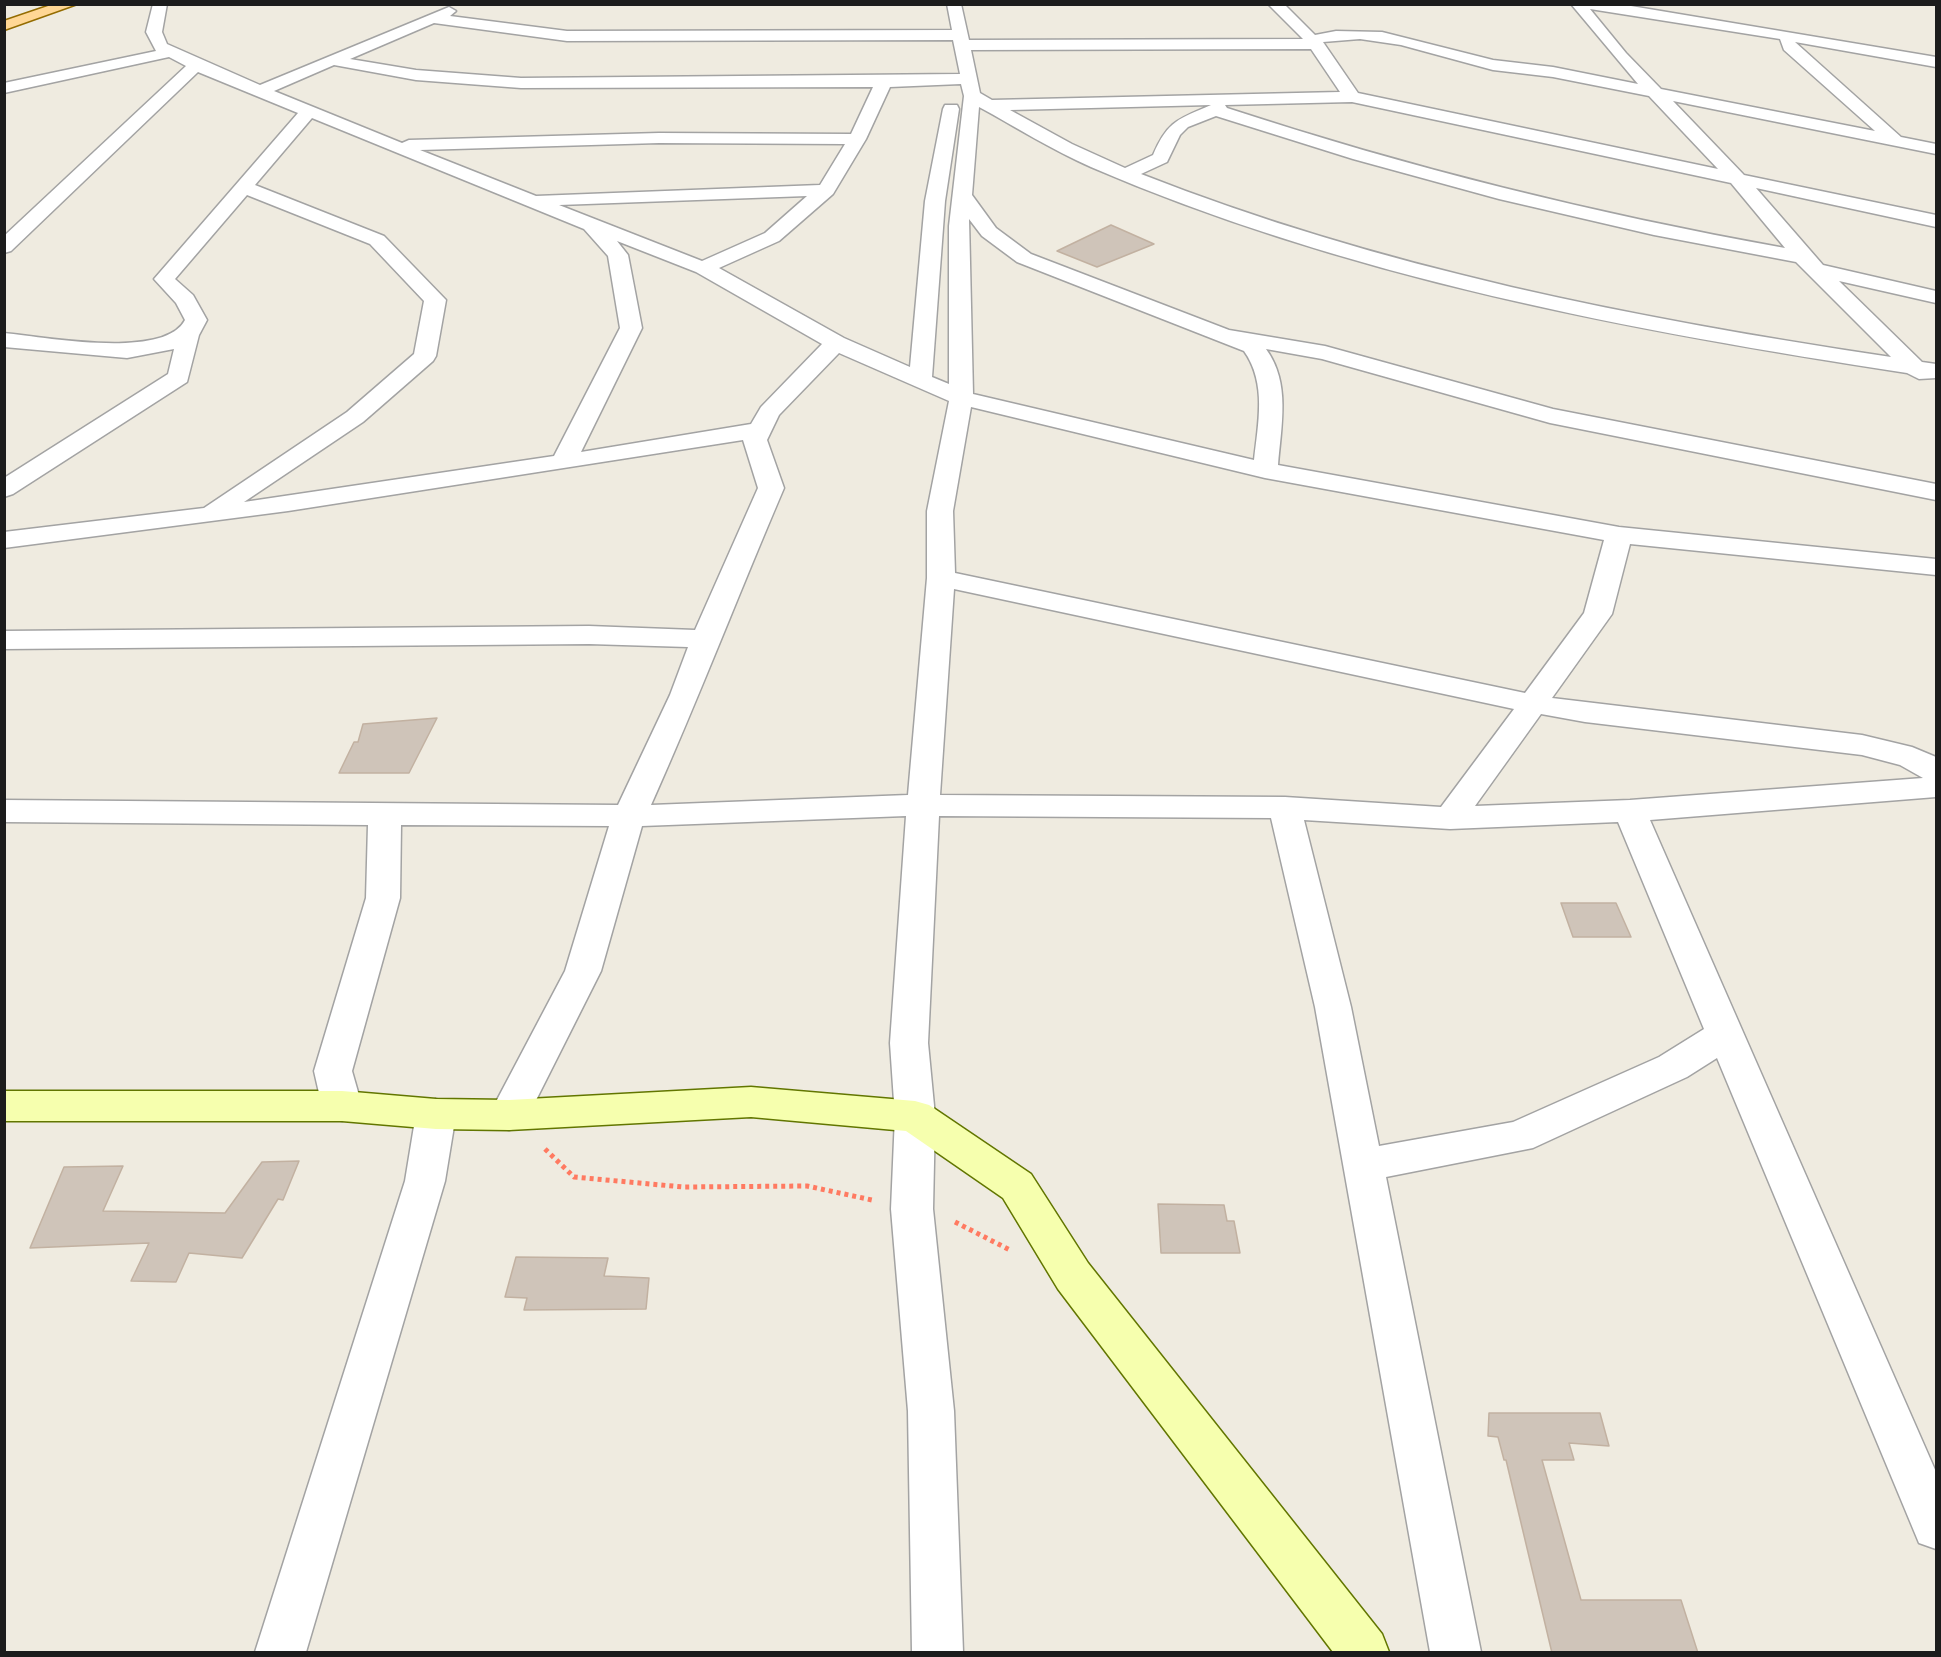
<!DOCTYPE html>
<html>
<head>
<meta charset="utf-8">
<style>
	body { margin:0 }
	#map { position:relative; width:1941px; height:1657px; overflow:hidden; background:#efebe0; font-family:Roboto,sans-serif }
	canvas { display:block }
	.frame { position:absolute; inset:0; border:6px solid #1c1c1c; pointer-events:none }
</style>
</head>
<body>
<div id="map">
<canvas width="1941" height="1657"></canvas>
<div class="frame"></div>
</div>
<script>
const context = document.querySelector('canvas').getContext('2d');
context.lineJoin = 'round';
function paint(path, color) {
  context.fillStyle = color;
  context.fill(path, 'evenodd');
}
function stroke(path, color, width, dash) {
  context.strokeStyle = color;
  context.lineWidth = width;
  context.lineCap = dash ? 'butt' : 'round';
  context.setLineDash(dash || []);
  context.stroke(path);
}
const building = new Path2D(`
	M1111,225L1154,244L1097,267L1057,251Z
	M437,718L409,773H339L354,742H358L363,724Z
	M1561,903H1616L1631,937H1573Z
	M299,1161L283,1200L278,1199L242,1258L189,1253L176,1282L131,1281L149,1243L30,1248L64,1167L123,1166L103,1211L225,1213L262,1162Z
	M1158,1204L1224,1205L1227,1221H1234L1240,1253H1161Z
	M516,1257L608,1258L604,1276L649,1278L646,1309L524,1310L527,1298L505,1297Z
	M1489,1413H1600L1609,1446L1569,1443L1574,1460H1542L1581,1600H1681L1698,1653H1552L1506,1460H1504L1498,1437L1488,1436Z`);
paint(building, '#cfc4b9');
stroke(building, '#c2b1a1', 1.5);
const street = new Path2D(`
	M153,4H167L162,32L167,44L260,85L449,7L456,11L450,16L567,31L952,30L947,4H961L969,40L1303,39L1268,4H1284L1315,35L1336,31L1382,32L1493,60L1553,67L1638,84L1571,4H1619L1936,57V67L1795,42L1901,137L1936,144V154L1673,101L1744,175L1936,215V227L1756,188L1823,265L1936,291V303L1839,281L1922,362L1936,364V378L1919,379L1907,373C1631,331 1349,278 1091,167C1052,150 1016,127 979,107L972,195L996,228L1031,254L1229,330L1325,346L1553,409L1936,484V500L1550,423L1322,359L1266,349C1291,383 1281,426 1278,465L1619,527L1936,559V575L1630,544L1612,614L1552,698L1862,735L1912,747L1936,757V797L1650,820L1936,1472V1549L1919,1543L1717,1058L1687,1077L1533,1148L1386,1177L1481,1652H1430L1315,1007L1271,818L939,816L928,1043L935,1116L933,1209L954,1411L963,1652H912L908,1411L891,1209L895,1116L890,1043L906,816L642,826L601,971L523,1126L509,1130L495,1126L489,1115L565,971L609,826L401,825L400,898L352,1071L362,1106L356,1117L342,1121L328,1117L322,1106L314,1071L366,898L368,825L4,822V800L618,805L670,695L688,647L589,644L4,649V631L589,626L695,630L758,488L743,440L288,511L4,548V532L204,508L347,412L414,354L424,301L370,244L247,195L175,279L193,295L207,320L199,335L187,382L13,494L4,497V478L168,374L174,349L127,358L4,347V333C45,337 164,360 185,320L176,303L154,279L298,113L198,72L11,251L4,253V236L186,66L169,57L4,93V83L156,51L146,32ZM1590,9L1780,39L1784,50L1875,131L1661,89L1626,53ZM434,23L567,41L953,40L960,74L521,78L416,70L350,59ZM1360,39L1401,45L1493,70L1553,77L1649,96L1718,169L1358,93L1323,42ZM1311,49L1340,92L992,100L980,93L971,50ZM334,65L416,80L521,88L873,87L851,134L659,133L409,140L402,143L274,91ZM961,84L964,96L949,226V384L932,377L945,201L959,109L957,105H945L943,109L925,201L910,367L844,338L719,268L779,241L833,194L866,139L890,87ZM1352,102L1731,183L1785,248C1595,214 1410,168 1227,108L1225,105ZM1211,105C1179,119 1168,120 1153,155L1125,168L1072,144L1010,110ZM1216,116L1353,159L1499,199L1654,235L1796,262L1891,357C1637,319 1382,269 1141,174L1167,162L1180,135L1188,127ZM312,118L584,229L608,256L620,328L554,456L244,502L363,422L433,361L436,356L446,300L384,236L255,185ZM659,143L845,144L820,185L536,196L420,150ZM807,196L765,233L702,261L559,205ZM969,219L982,236L1017,262L1244,351C1267,383 1258,424 1254,460L973,394ZM617,241L696,272L822,344L761,407L751,424L581,452L642,328L628,255ZM839,353L949,401L927,511V578L908,795L651,805C698,700 739,593 784,488L767,440L779,415ZM971,407L1265,478L1604,540L1584,613L1525,693L955,573L953,511ZM954,589L1514,709L1441,807L1285,797L940,795ZM1541,714L1585,722L1862,755L1900,765L1923,778L1630,800L1475,806ZM1304,820L1450,829L1618,822L1704,1029L1659,1057L1513,1122L1379,1146L1351,1007Z
	M436,1099L450,1103L456,1114L445,1181L306,1652H255L405,1181L416,1114L422,1103Z`);
const secondary = new Path2D(`
	M751,1087L915,1101L929,1105L1031,1174L1088,1263L1382,1634L1389,1652H1333L1058,1289L1003,1198L906,1131L751,1117L509,1130L436,1129L342,1121H4V1091H342L436,1099L509,1100Z`);
const primary = new Path2D(`
	M54,4H77L4,30V21Z`);
stroke(street, '#a3a3a3', 3);
stroke(secondary, '#627600', 3);
stroke(primary, '#946c00', 3);
stroke(new Path2D(`
	M545,1149L574,1177L683,1187L807,1186L872,1200
	M955,1222L1010,1250`), '#ff7a61', 5, [4, 4]);
paint(street, '#fff');
paint(secondary, '#f6ffae');
paint(primary, '#ffd795');
</script>
</body>
</html>
